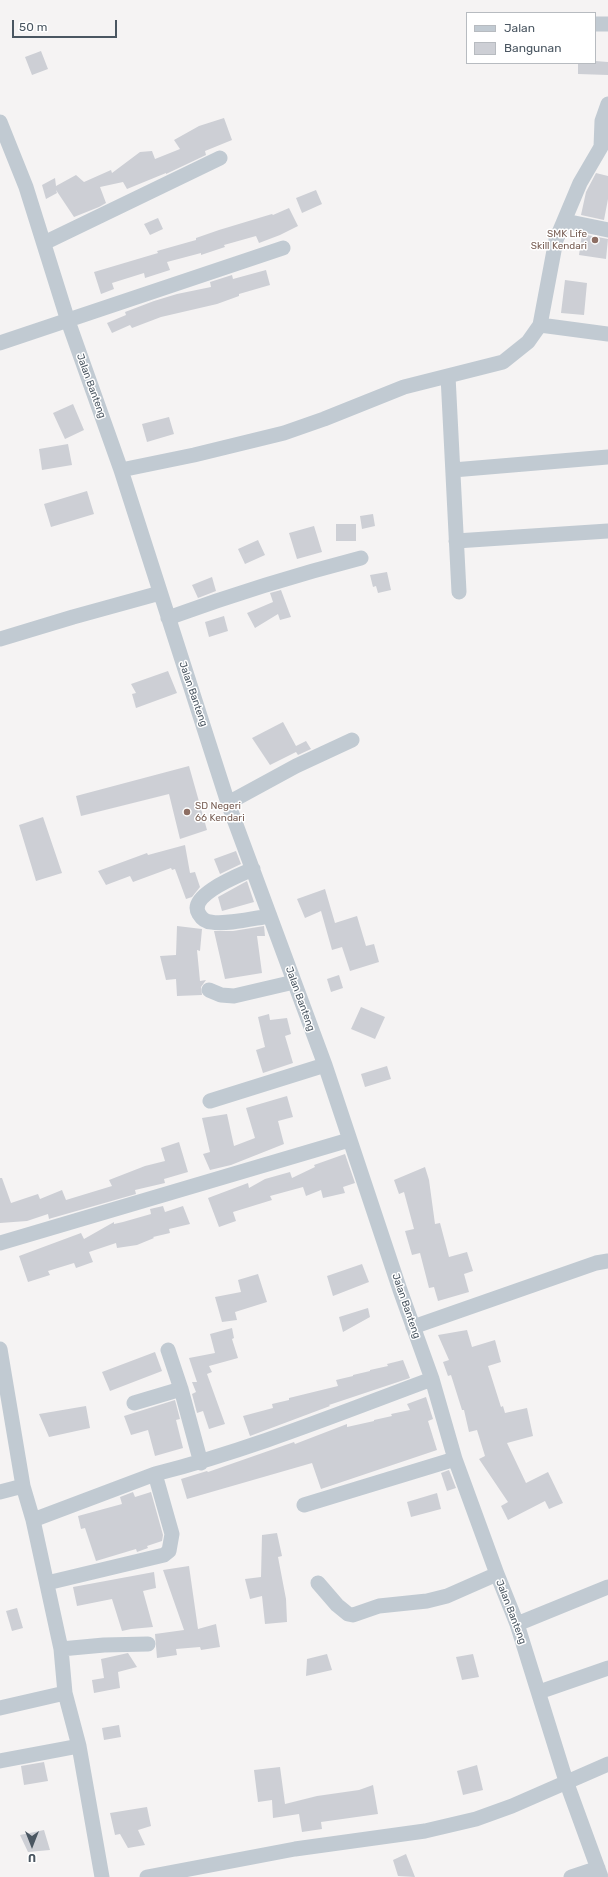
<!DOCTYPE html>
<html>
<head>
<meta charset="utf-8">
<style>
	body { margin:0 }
	#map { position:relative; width:608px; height:1877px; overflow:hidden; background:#f5f3f3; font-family:Rubik,sans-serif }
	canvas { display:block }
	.legend { position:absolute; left:466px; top:12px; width:130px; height:52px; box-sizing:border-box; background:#fff; border:1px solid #b7bbc0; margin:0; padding:5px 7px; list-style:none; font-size:12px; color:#4a5661 }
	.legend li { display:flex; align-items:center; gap:8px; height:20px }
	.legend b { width:20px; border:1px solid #b7bbc0 }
	.north { position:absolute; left:12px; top:1825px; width:40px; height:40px; -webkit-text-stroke:3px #fff; paint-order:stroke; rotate:180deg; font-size:11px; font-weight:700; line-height:16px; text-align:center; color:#4a5661 }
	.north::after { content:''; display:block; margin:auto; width:14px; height:18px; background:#4a5661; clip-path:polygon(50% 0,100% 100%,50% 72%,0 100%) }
	.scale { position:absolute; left:12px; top:20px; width:105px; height:18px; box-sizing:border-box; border:2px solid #4a5661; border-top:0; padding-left:5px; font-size:12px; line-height:14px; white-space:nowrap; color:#4a5661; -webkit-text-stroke:3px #fff; paint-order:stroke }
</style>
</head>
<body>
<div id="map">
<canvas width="608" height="1877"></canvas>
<ul class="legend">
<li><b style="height:5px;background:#c1cad2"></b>Jalan</li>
<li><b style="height:11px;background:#cdcfd5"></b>Bangunan</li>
</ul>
<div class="north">U</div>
<div class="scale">50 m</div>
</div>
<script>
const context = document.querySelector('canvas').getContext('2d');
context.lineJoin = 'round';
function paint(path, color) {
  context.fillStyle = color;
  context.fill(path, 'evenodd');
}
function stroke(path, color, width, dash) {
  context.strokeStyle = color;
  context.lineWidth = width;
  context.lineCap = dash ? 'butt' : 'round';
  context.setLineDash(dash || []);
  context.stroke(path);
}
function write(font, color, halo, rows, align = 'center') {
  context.font = font + ' Rubik,sans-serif';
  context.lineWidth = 3;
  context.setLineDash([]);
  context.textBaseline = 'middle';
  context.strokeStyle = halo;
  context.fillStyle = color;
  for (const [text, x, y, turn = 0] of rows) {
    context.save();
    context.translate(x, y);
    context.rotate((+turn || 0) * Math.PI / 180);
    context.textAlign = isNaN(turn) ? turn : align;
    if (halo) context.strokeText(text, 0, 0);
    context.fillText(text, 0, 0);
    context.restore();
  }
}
paint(new Path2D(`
	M41,51L48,69L32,75L25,57Z
	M595,61L608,62V75L578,74V63H595Z
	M224,118L232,140L205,151L206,155L166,174V173L127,189L123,182L100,187L106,203L99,207L74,217L56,190L57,193L46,199L42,185L55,178L56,186L76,175L84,182L111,170L112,173L140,152L152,151L155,159L180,149L174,140L199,126Z
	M596,173L608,176V199L604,220L581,215L586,192Z
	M316,190L322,204L302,213L296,198Z
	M289,208L298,226L280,235L259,243L256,236L224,245L225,247L201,255V253L167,262L170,270L145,278L144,273L112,283L114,289L101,294L94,272L158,253L157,251L196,240V238L219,230L272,214L273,215Z
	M158,218L163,229L150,235L144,224Z
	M582,234L608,239L606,259L579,255Z
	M266,270L270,285L239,294V296L217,304L161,317L132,328L130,325L112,333L107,323L126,315L125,312L154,301L177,294L211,287L210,282L232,275L233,279Z
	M565,280L587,283L584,315L561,313Z
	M73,404L84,430L65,439L53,413Z
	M169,417L174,434L147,442L142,424Z
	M68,444L72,465L42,470L39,449Z
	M87,491L94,514L51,527L44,504Z
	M373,514L375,526L362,529L360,516Z
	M336,524H356V541H336Z
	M314,526L322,552L297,559L289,533Z
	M258,540L265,555L245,564L238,549Z
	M387,572L391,590L378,593L376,586L373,587L370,575Z
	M212,577L216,591L198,598L192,585Z
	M281,590L291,617L280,620L278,614L255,628L247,613L273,602L270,593Z
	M224,616L228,631L209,637L205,622Z
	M168,671L177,693L136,708L132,694L136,693L131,684Z
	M283,722L296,746L306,741L311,749L298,755L296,752L270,765L252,738Z
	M189,766L207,830L180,839L169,794L81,816L76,796Z
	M43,817L62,873L36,881L19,825Z
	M185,845L190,873L195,872L200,887L192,897L186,899L175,869L172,870L171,868L133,882L130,876L106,885L98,871L147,853L148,855Z
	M236,851L241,864L220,874L214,859Z
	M247,881L254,902L222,911L218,897Z
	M325,889L335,923L357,916L366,946L374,944L379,962L350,971L342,947L332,950L321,911L305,918L297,899Z
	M177,926L202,929L200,951L197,950L200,981L206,980L201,987L202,995L177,996L176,979L166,980L160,956L176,955Z
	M264,926L265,936H257L262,973L225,979L214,931H233Z
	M339,975L343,988L331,992L327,979Z
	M361,1007L385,1017L375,1039L351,1029Z
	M269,1014L270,1020L287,1018L291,1034L285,1036L293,1063L263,1073L256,1050L265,1047L258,1017Z
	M387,1066L391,1079L365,1087L361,1074Z
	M287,1096L293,1117L278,1121L284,1144L231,1165L210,1170L203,1154L210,1152L202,1118L227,1114L234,1146L255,1138L246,1108Z
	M179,1142L188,1172L164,1179L165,1183L135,1190L136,1194L52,1218L49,1219L48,1214L27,1221L0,1223V1178H2L11,1203L38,1194L40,1199L62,1190L66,1200L112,1186L109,1180L145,1166L165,1161L161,1148Z
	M345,1154L355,1183L343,1187L345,1193L323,1198L321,1190L306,1196L303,1187L270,1196L272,1200L233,1212L236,1221L219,1227L208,1198L248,1183L249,1188L265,1179L290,1172L292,1178L315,1167L314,1165Z
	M425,1167L429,1180L435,1224L440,1223L449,1257L467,1252L473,1271L464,1274L469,1292L438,1301L434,1287L429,1288L420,1253L412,1255L405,1231L414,1229L404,1192L399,1194L394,1180Z
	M163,1206L165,1212L183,1206L190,1224L169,1229L170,1233L153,1237L154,1238L137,1245L117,1248L116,1243L89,1252L93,1262L76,1268L74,1263L48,1271L50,1275L28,1282L19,1256L81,1233L84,1239L114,1222V1224L123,1222L151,1214L150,1209Z
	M362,1264L369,1282L333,1296L327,1276Z
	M258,1274L267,1302L235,1312L237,1320L222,1322L215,1297L241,1292L238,1280Z
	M368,1308L370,1317L343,1332L339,1317Z
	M232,1328L234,1338L232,1339L238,1358L209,1366L212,1372L207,1374L225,1424L209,1429L203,1411L197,1413L192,1394L196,1392L192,1382H197L189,1358L215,1353L210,1334Z
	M467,1330L472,1347L495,1340L501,1362L488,1366L501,1407L503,1406L505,1413L527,1408L533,1436L507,1443L526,1483L548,1472L563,1503L549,1509L545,1501L508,1520L501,1506L508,1502L479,1459L485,1456L477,1430L469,1432L464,1410H462L451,1375L448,1376L443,1362L449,1360L438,1335Z
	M155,1352L162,1371L110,1391L102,1372Z
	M403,1360L410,1378L329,1405L330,1406L250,1436L243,1416L273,1408L272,1404L289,1400V1398L338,1386L336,1380L353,1376V1375L370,1371V1370L388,1366L387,1364Z
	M426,1397L433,1419L428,1421L437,1450L321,1489L312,1463L187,1499L181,1479L207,1471L208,1472L294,1442L295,1444L347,1424V1427L374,1421V1420L392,1416L391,1414L410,1410L407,1404Z
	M175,1400L180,1419L176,1420L183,1448L155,1456L148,1430L131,1435L124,1416Z
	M86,1406L90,1428L49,1437L39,1414Z
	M449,1470L456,1488L447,1491L441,1473Z
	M133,1492L135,1497L151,1492L163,1535L162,1541L147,1546L148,1548L137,1552L136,1549L96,1561L85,1528L81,1529L78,1516L122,1504L120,1497Z
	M437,1493L441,1509L411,1517L407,1502Z
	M277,1533L282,1556L278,1557L286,1599L287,1622L265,1624L262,1596L250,1599L245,1579L261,1577L262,1535Z
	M189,1566L198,1629L216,1624L220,1647L201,1650L200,1647L176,1649L177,1655L157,1658L155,1634L184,1630L163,1570Z
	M154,1572L156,1588L143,1591L153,1627L131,1629L122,1631L112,1599L77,1606L73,1587Z
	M17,1608L23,1628L12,1631L6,1611Z
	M128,1653L137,1667L118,1672L120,1688L94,1693L92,1680L104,1678L101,1659Z
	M327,1654L332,1670L306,1676L307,1659Z
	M473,1654L479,1677L462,1680L456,1657Z
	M119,1725L121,1737L104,1740L102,1728Z
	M44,1762L48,1781L24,1785L21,1766Z
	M477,1765L483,1790L463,1795L457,1771Z
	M280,1767L285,1804L317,1796L359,1790L373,1785L378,1814L321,1822L322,1829L302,1832L299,1814L273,1818L272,1800L258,1802L254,1770Z
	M147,1807L151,1826L138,1830L145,1845L128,1848L120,1834L115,1835L110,1813Z
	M44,1830L50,1850L28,1852L20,1835Z
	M406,1854L415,1877L398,1876L393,1860Z`), '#cdcfd5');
stroke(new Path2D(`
	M595,24H608
	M0,122L26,187L68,321L121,470L228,803L325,1065L400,1290L432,1379L455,1459L497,1574L517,1624L566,1781L601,1877
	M565,221L608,230
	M44,243L220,158
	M540,325L556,240L580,183L601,147L602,121L608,104
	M0,343L283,248
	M448,376L459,592
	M121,470L194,455L284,433L324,419L404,387L503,362L528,342L540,325L608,334
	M453,470L608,457
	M456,541L608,531
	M168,618C231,595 295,575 361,558
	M0,639L73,617L160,593
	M228,803L296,766L352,740
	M253,869C240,875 187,895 199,914C202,919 206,922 211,922C226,925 255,918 270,916
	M209,990L221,995L234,996L294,982
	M210,1101L325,1065
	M0,1243L349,1140
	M413,1327L596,1263L608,1261
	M0,1349L23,1486L33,1520L61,1649L65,1693L79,1746L102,1877
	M168,1350L181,1389L201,1463
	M134,1403L181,1389
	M155,1474C250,1450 340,1413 432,1379
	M0,1492L23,1486
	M304,1505L455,1459
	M33,1520L155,1474L172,1534L169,1551L164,1555L47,1583
	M318,1583L337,1605L348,1614L353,1615L379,1606L427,1601L447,1596L497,1574
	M517,1624L608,1587
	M61,1649L104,1645L148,1644
	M539,1692L608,1668
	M0,1708L65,1693
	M0,1761L79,1746
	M147,1877L295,1849L425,1831L476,1819L512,1806L608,1764
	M571,1877L598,1868`), '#c1cad2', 15);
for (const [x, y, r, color] of [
	[595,240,4,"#8d6e63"],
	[187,812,4,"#8d6e63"]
]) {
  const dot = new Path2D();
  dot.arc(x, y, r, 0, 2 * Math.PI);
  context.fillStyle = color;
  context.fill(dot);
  stroke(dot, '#fff', 1.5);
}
write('10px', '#785e54', '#fff', [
	["SMK Life",587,234],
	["Skill Kendari",587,246],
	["SD Negeri",195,806,"left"],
	["66 Kendari",195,818,"left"]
], 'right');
write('10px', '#4a5661', '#fff', [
	["Jalan Banteng",91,386,70],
	["Jalan Banteng",193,694,71],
	["Jalan Banteng",300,999,70],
	["Jalan Banteng",406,1306,71],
	["Jalan Banteng",511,1612,69]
]);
</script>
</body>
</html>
